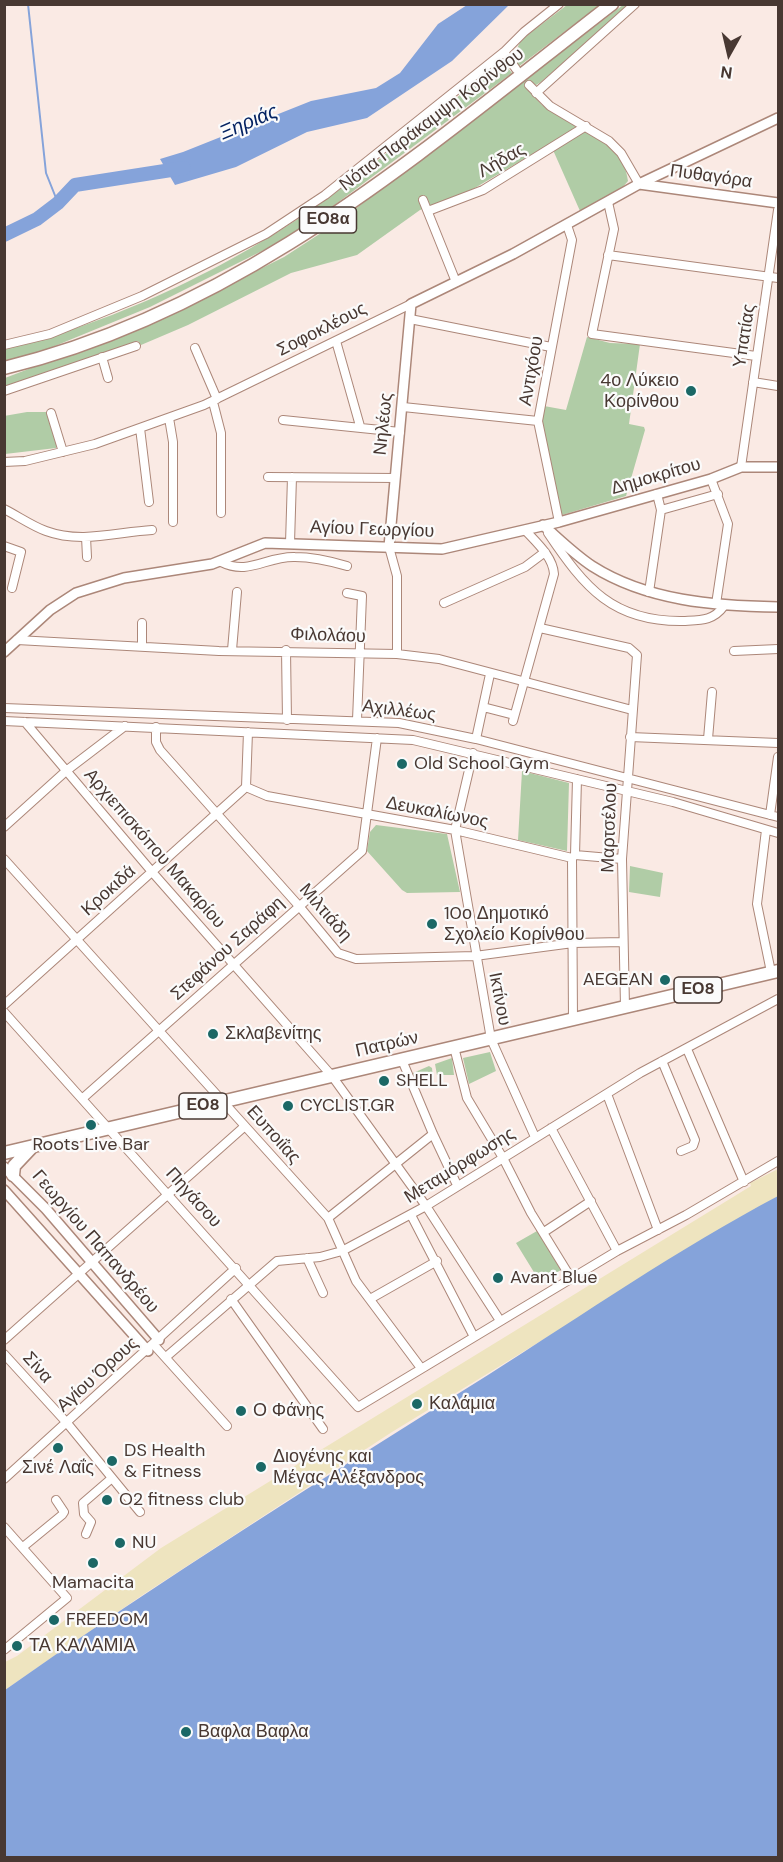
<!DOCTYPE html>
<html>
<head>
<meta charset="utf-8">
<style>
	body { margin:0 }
	#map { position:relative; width:783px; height:1862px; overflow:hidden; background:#faeae4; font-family:"DM Sans",sans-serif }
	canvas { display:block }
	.frame { position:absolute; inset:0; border:6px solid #483832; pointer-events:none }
	.north { position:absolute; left:699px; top:24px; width:60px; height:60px; -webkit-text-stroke:4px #fbfbfb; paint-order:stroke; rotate:188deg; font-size:16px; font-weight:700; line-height:24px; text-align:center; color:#483832 }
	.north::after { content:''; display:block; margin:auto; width:21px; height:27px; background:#483832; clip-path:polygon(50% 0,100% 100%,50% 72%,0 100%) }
</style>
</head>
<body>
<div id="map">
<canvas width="783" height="1862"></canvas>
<div class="frame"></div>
<div class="north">N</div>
</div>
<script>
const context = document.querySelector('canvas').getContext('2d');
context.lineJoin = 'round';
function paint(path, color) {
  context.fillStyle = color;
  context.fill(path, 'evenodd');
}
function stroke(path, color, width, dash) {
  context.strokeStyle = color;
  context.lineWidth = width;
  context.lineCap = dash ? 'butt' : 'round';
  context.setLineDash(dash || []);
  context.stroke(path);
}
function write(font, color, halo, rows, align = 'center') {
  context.font = font + ' "DM Sans",sans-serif';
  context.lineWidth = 4.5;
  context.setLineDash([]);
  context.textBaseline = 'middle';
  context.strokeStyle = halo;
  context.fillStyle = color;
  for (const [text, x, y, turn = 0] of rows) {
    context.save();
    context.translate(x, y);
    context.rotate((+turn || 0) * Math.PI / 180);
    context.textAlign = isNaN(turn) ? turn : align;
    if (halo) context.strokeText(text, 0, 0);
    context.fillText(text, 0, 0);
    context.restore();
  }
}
paint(new Path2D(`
	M567,5H600L518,67L514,55L521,40Z
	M623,5H629L541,82L536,85L532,83L526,87L542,105L580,126L468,192L420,210L357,255L291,273L188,325L141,345L138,341L5,388V378L162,318L284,257L338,222Z
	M496,67L508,68L512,73L321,215L272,246L150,307L28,357L5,364V348C115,324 245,260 335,193C390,152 442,108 496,67Z
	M587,130C608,142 625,156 628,181L622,188L580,211L553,150Z
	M587,337L610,343L640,344L629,424L644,427L645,430L626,496L562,515L541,421L544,406L566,410Z
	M27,412H47L57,445L56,448L5,454L4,416Z
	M522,771L569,783L567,851L518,840Z
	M376,825L447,834L460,892L407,893L402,890L367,851L370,832Z
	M630,866L663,873L660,897L629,892Z
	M490,1052L496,1071L469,1084L463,1058Z
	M452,1058L454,1075H437L435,1064Z
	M429,1066L432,1068L433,1079L414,1082L413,1073Z
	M537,1231L561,1270L540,1282L516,1243Z`), '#b0cca6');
paint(new Path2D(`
	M778,1169V1196L392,1432L141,1596L5,1690V1662L17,1656L161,1548L751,1186L750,1183Z`), '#eee4bf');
paint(new Path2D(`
	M467,5H509L452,61L367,118L307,132L236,167L175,185L160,159L183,152L311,101L376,88L400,73L438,24Z
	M778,1196V1857H5V1690C162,1579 325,1477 488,1375C584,1314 678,1249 778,1196Z`), '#85a3da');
stroke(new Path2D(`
	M28,4L46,173L58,203`), '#85a3da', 2);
stroke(new Path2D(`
	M4,235L37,219L58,203L75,185L184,168`), '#85a3da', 14);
const minor = new Path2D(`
	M504,52L516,69
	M529,85L550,106L609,141L621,153L639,184
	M536,93L635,4
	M423,200L456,282
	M608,202L614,229L592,334L756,356
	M428,211L483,190L586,126
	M608,255L778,278
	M410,319L551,347
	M336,341L360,426
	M4,345L50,334L142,296L266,234L325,195L504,52L524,32L559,4
	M195,348L217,399
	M102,357L108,378
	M753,382L778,386
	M4,391L136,346
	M213,402L221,433V513
	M403,407L538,421
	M51,413L63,452
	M169,418L173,442V522
	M283,420L400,432
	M140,428L149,502
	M4,462L25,461L95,444L204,405L411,304
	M741,467L778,210
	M268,477L395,478
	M711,479L728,524L716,604
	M4,509C18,516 32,526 46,531C81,544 117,532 152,530
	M661,510L718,494
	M559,522L538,421L572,240L567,225
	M548,533C585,588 613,622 683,621C701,620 713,621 724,606
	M86,537L87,557
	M290,543L292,477
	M4,546L21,552L12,588
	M389,547L397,576V654
	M221,562C249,576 266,556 295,557C312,557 330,561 347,566
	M649,592L661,510L657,494
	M347,593L362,596L357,720
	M444,603L525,567L545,552
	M540,628L629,648L637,655L622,859L625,1007
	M17,640L219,651L397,654L439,659L632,710
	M142,646V623
	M232,650L237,592
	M286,650L287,720
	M734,651L778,649
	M483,707L514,715
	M4,708L399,723L476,739L778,817
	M4,721L413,740L673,802L778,833
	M513,721L554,574C553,557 537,543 525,530
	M25,722L153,873L332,1076L426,1206L499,1319
	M156,727V742L160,750L299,906L338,953L356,959L475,956L573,943L623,942
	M630,737L778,743
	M476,739L490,674
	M708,739L712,692
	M473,753L455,830L491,1039L535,1137
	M246,787L267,796L455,830L572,858L575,855L622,859
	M770,815L778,757
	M4,827L66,771L125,726
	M766,830L757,904L771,972
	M575,855L577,779
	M572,858L573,1020
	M4,859L328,1218L356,1281L421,1368
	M4,1005L246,787L248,732
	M4,1012L358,1407L617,1251L686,1215L778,1161
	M454,1047L467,1098L503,1158L531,1213L571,1278
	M687,1049L744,1182
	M402,1060L433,1134L457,1185
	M662,1061L695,1140L693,1146L681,1151
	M607,1094L658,1230
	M83,1098L362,851L377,738
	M551,1128L617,1251
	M411,1215L473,1335
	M328,1218L433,1134
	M544,1232L591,1201
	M307,1258L323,1293
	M231,1299L323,1429
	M370,1299L437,1261
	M4,1340L245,1126
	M154,1345L227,1426
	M4,1354L67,1423L140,1512
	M166,1357L277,1261L320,1257L342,1251L426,1206L640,1073L778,999
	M4,1479L236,1268
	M4,1527L67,1598L4,1650
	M86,1534L91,1522L84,1514L83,1503L112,1478
	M23,1547L62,1515L64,1512L56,1500`);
const tertiary = new Path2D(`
	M639,184L778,203
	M543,525C559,539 574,554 592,566C647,601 715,606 778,607
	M389,547L411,304L513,254L639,184L778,118
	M4,652L50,610L76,593L124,578L212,564L265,543L442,549L559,522L711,479L741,467H778
	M4,1167L46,1209L159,1340
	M4,1190L148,1351`);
const primary = new Path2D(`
	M4,1153L778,971
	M13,1175L14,1166L31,1148`);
const trunk = new Path2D(`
	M4,368C243,310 423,150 612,4`);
stroke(minor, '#ac8779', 10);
stroke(tertiary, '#ac8779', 12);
stroke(primary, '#ac8779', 15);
stroke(trunk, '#ac8779', 15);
stroke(minor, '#fff', 8);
stroke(tertiary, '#fff', 9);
stroke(primary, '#fff', 12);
stroke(trunk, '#fff', 12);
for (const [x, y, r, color] of [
	[691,391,6,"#1b6866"],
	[402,764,6,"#1b6866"],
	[432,924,6,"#1b6866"],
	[665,980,6,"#1b6866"],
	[213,1034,6,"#1b6866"],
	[384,1081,6,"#1b6866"],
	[288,1106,6,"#1b6866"],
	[91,1125,6,"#1b6866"],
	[498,1278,6,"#1b6866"],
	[417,1404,6,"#1b6866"],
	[241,1411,6,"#1b6866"],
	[58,1448,6,"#1b6866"],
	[112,1461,6,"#1b6866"],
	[261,1467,6,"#1b6866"],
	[107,1500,6,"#1b6866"],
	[120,1543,6,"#1b6866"],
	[93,1563,6,"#1b6866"],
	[54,1620,6,"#1b6866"],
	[17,1646,6,"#1b6866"],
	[186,1732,6,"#1b6866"]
]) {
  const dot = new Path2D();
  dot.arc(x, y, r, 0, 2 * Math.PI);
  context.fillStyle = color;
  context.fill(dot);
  stroke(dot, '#fbfbfb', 2);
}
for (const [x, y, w] of [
	[328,220,57],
	[698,990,48],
	[203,1106,48]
]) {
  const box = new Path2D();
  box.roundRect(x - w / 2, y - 13, w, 26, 4.5);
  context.fillStyle = '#fbfbfb';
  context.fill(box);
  stroke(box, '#483832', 1.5);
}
write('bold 16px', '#483832', null, [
	["ΕΟ8α",328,220],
	["ΕΟ8",698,990],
	["ΕΟ8",203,1106]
]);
write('18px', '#483832', '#fbfbfb', [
	["Νότια Παράκαμψη Κορίνθου",432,120,-37],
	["Λήδας",502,161,-30],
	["Πυθαγόρα",711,177,8],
	["Σοφοκλέους",322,330,-27],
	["Υπατίας",745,336,-81],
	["Αντιχόου",532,371,-80],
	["Νηλέως",384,424,-84],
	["Δημοκρίτου",656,477,-16],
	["Αγίου Γεωργίου",372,530,2],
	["Φιλολάου",328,636,2],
	["Αχιλλέως",399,711,7],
	["Δευκαλίωνος",437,813,11],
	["Μαρτσέλου",610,828,-88],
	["Αρχιεπισκόπου Μακαρίου",154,849,49],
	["Κροκιδά",109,891,-42],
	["Μιλτιάδη",325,913,49],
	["Στεφάνου Σαράφη",228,949,-42],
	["Ικτίνου",499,999,79],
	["Πατρών",387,1045,-13],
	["Ευποιΐας",273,1135,48],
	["Μεταμόρφωσης",460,1166,-32],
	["Πηγάσου",193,1198,48],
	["Γεωργίου Παπανδρέου",95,1242,49],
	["Σίνα",37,1368,48],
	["Αγίου Όρους",98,1375,-42]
]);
write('18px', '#483832', '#fbfbfb', [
	["4ο Λύκειο",679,381,"right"],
	["Κορίνθου",679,402,"right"],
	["Old School Gym",414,764],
	["10ο Δημοτικό",444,914],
	["Σχολείο Κορίνθου",444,935],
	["AEGEAN",653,980,"right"],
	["Σκλαβενίτης",225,1034],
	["SHELL",396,1081],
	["CYCLIST.GR",300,1106],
	["Roots Live Bar",91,1145,"center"],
	["Avant Blue",510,1278],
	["Καλάμια",429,1404],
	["Ο Φάνης",253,1411],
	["DS Health",124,1451],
	["& Fitness",124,1472],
	["Διογένης και",273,1457],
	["Μέγας Αλέξανδρος",273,1478],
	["Σινέ Λαΐς",58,1468,"center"],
	["O2 fitness club",119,1500],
	["NU",132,1543],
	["Mamacita",93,1583,"center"],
	["FREEDOM",66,1620],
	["ΤΑ ΚΑΛΑΜΙΑ",29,1646],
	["Βαφλα Βαφλα",198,1732]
], 'left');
write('italic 20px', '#052362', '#fbfbfb', [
	["Ξηριάς",249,123,-23]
]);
</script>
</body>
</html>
